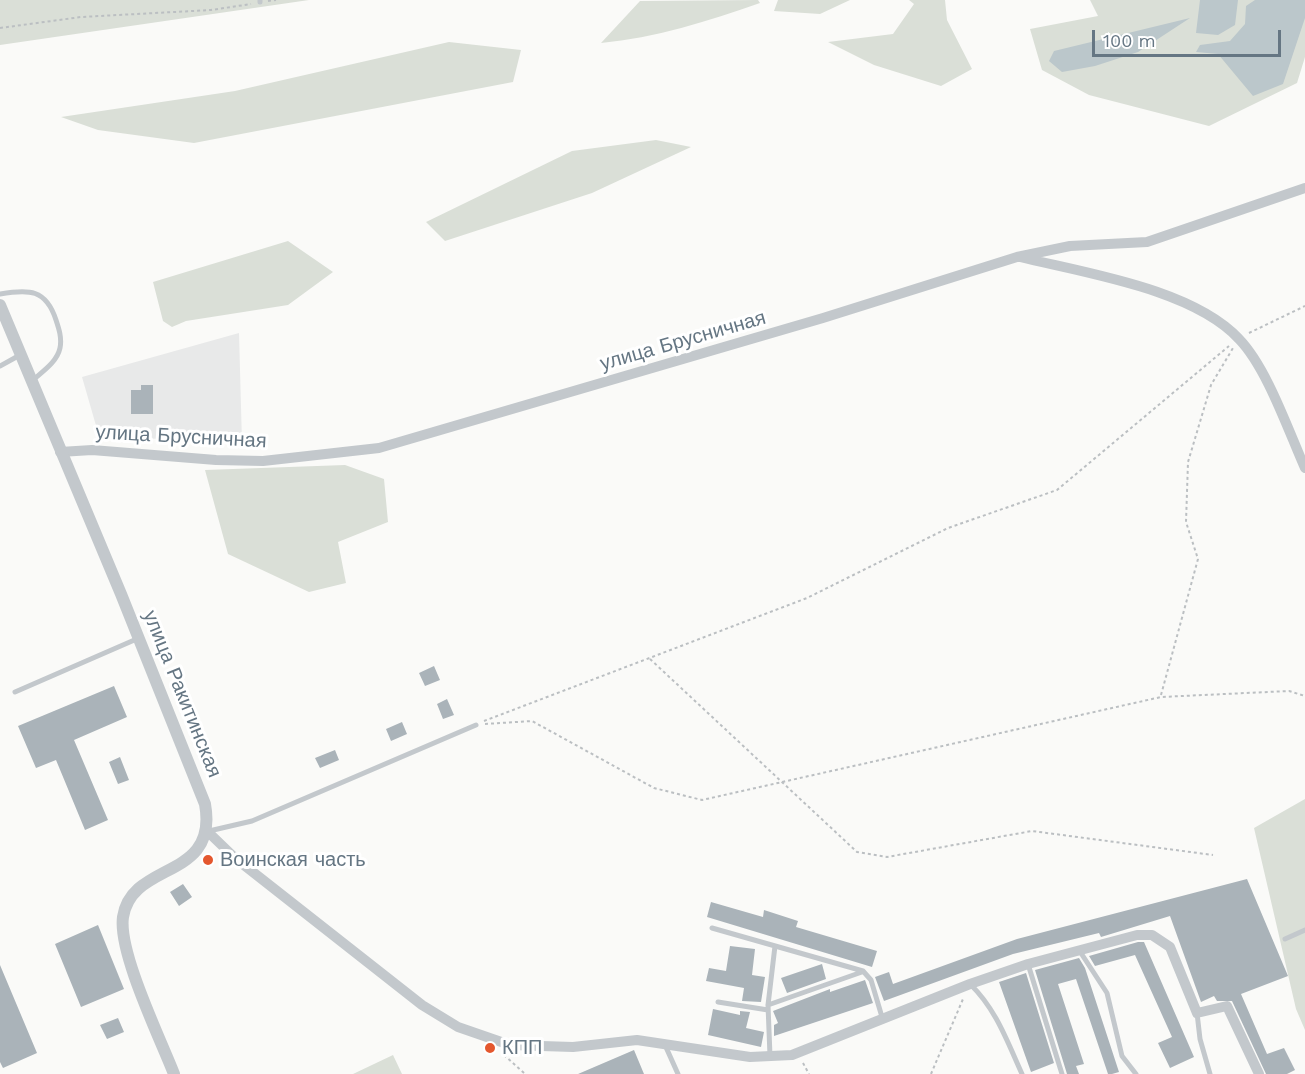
<!DOCTYPE html>
<html>
<head>
<meta charset="utf-8">
<style>
	body { margin:0 }
	#map { position:relative; width:1305px; height:1074px; overflow:hidden; background:#fafaf8; font-family:"Work Sans",sans-serif }
	canvas { display:block }
	.scale { position:absolute; left:1092px; top:30px; width:189px; height:27px; box-sizing:border-box; border:3px solid #657683; border-top:0; padding-left:8px; font-size:18px; line-height:21px; white-space:nowrap; color:#657683; -webkit-text-stroke:4px #fff; paint-order:stroke }
</style>
</head>
<body>
<div id="map">
<canvas width="1305" height="1074"></canvas>
<div class="scale">100 m</div>
</div>
<script>
const context = document.querySelector('canvas').getContext('2d');
context.lineJoin = 'round';
function paint(path, color) {
  context.fillStyle = color;
  context.fill(path, 'evenodd');
}
function stroke(path, color, width, dash) {
  context.strokeStyle = color;
  context.lineWidth = width;
  context.lineCap = dash ? 'butt' : 'round';
  context.setLineDash(dash || []);
  context.stroke(path);
}
function write(font, color, halo, rows, align = 'center') {
  context.font = font + ' "Work Sans",sans-serif';
  context.lineWidth = 6;
  context.setLineDash([]);
  context.textBaseline = 'middle';
  context.strokeStyle = halo;
  context.fillStyle = color;
  for (const [text, x, y, turn = 0] of rows) {
    context.save();
    context.translate(x, y);
    context.rotate((+turn || 0) * Math.PI / 180);
    context.textAlign = isNaN(turn) ? turn : align;
    if (halo) context.strokeText(text, 0, 0);
    context.fillText(text, 0, 0);
    context.restore();
  }
}
paint(new Path2D(`
	M239,333L242,443L99,436L82,377Z`), '#e8e9e9');
paint(new Path2D(`
	M0,0H309L0,45Z
	M758,0L760,3C708,21 655,38 601,43L640,1Z
	M778,0H850L820,14L774,11Z
	M909,0H945L947,20L972,69L941,86L874,65L828,42L893,34L914,4Z
	M1090,0H1305V57L1297,83L1209,126L1089,95L1042,70L1030,29L1098,16Z
	M449,42L521,50L513,82L194,143L98,130L61,117L235,91Z
	M656,140L691,147L592,193L445,241L426,222L572,151Z
	M288,241L333,272L288,305L186,321L172,327L163,321L153,282Z
	M345,465L384,479L388,522L338,542L346,583L309,592L228,554L205,470Z
	M1305,799V1030L1296,1009L1254,828Z
	M393,1055L402,1074H353Z`), '#dadfd7');
paint(new Path2D(`
	M1200,0H1238L1235,25L1218,35L1196,33Z
	M1255,0H1305V18L1283,84L1253,96L1218,54L1196,52L1200,45L1230,41L1245,24L1246,6Z
	M1190,18L1138,52L1095,66L1062,72L1049,61L1054,51Z`), '#bbc7cb');
paint(new Path2D(`
	M141,385H153V414H131V390H141Z
	M434,666L440,680L425,686L419,673Z
	M114,686L127,717L74,740L108,820L85,830L56,760L36,768L18,726Z
	M447,699L454,715L443,719L437,704Z
	M402,722L407,734L391,741L386,729Z
	M335,750L339,760L320,768L315,758Z
	M120,757L129,780L118,784L109,762Z
	M1247,879L1288,976L1241,994L1267,1054L1284,1048L1295,1070L1287,1074H1266L1232,1001H1217L1214,996L1201,1002L1170,916L1101,937L1099,933L1013,954L884,1001L875,977L889,972L893,984L1017,939Z
	M183,884L192,897L179,906L170,892Z
	M711,902L763,917L764,910L798,921L796,927L877,951L872,967L707,917Z
	M98,925L124,989L81,1007L55,944Z
	M1138,942H1144L1194,1057L1170,1068L1158,1043L1172,1037L1135,955L1095,966L1089,956Z
	M730,946L755,949L752,975L765,977L761,1002L742,1001L744,988L706,981L709,968L726,971Z
	M1079,958L1085,968L1119,1072L1112,1074H1108L1076,979L1058,984L1084,1064L1076,1066L1079,1074H1067L1035,970Z
	M822,964L826,979L787,993L781,978Z
	M0,965L37,1053L3,1068L0,1062Z
	M1026,973L1054,1063L1031,1072L999,982Z
	M865,980L873,1003L774,1036V1025L778,1023L773,1011L830,989V992Z
	M713,1009L740,1015V1011L750,1012L746,1028L764,1032L761,1047L708,1035Z
	M118,1018L124,1032L107,1039L100,1025Z
	M634,1050L644,1074H578Z`), '#aab3b9');
stroke(new Path2D(`
	M268,1L276,0
	M0,28L81,17L211,10L251,4
	M1249,333L1305,306
	M650,659L857,852L887,857L1032,831L1213,855
	M1161,695L1198,559L1186,522L1188,462L1211,385L1233,348
	M484,721L807,598L948,528L1057,490L1229,346
	M485,724L532,721L654,788L702,800L1161,697L1289,691L1305,696
	M504,1055L525,1074
	M803,1063L809,1074
	M931,1074L963,999`), '#bbbfc2', 2, [3, 3]);
stroke(new Path2D(`
	M260,0V2
	M0,294C29,289 46,289 56,320C59,329 62,338 60,348C57,362 43,371 33,380
	M0,366L20,355
	M15,692L139,638
	M209,831L252,821L476,725
	M712,928L863,971L871,980L882,1017
	M1285,939L1305,930
	M1079,950L1107,993L1122,1056L1136,1074
	M1028,964L1062,1074
	M970,984C996,1009 1007,1041 1022,1074
	M718,1002L768,1010
	M768,1005L862,972
	M1197,1013L1200,1039L1210,1074
	M665,1045L678,1074
	M770,1056L768,1005L775,946`), '#c3c8cc', 5);
stroke(new Path2D(`
	M1020,257C1085,273 1193,289 1239,339C1267,368 1288,430 1305,468
	M60,452L92,450L216,460L263,461L379,448L823,318L1017,257L1070,246L1147,242L1305,188
	M207,831L235,858L422,1005L458,1027L510,1045L573,1047L637,1040L750,1057L792,1055L970,984L1028,964L1137,935H1152L1170,947L1197,1013L1227,1006L1259,1074`), '#c3c8cc', 10);
stroke(new Path2D(`
	M0,305L121,594L205,804C219,881 132,860 123,917C118,952 160,1038 174,1074`), '#c3c8cc', 12);
for (const [x, y, r, color] of [
	[208,860,6,"#e4572e"],
	[490,1048,6,"#e4572e"]
]) {
  const dot = new Path2D();
  dot.arc(x, y, r, 0, 2 * Math.PI);
  context.fillStyle = color;
  context.fill(dot);
  stroke(dot, '#fff', 2);
}
write('20px', '#657683', '#fff', [
	["улица Брусничная",683,341,-16],
	["улица Брусничная",181,437,3],
	["улица Ракитинская",182,694,68]
]);
write('20px', '#657683', '#fff', [
	["Воинская часть",220,860],
	["КПП",502,1048]
], 'left');
</script>
</body>
</html>
